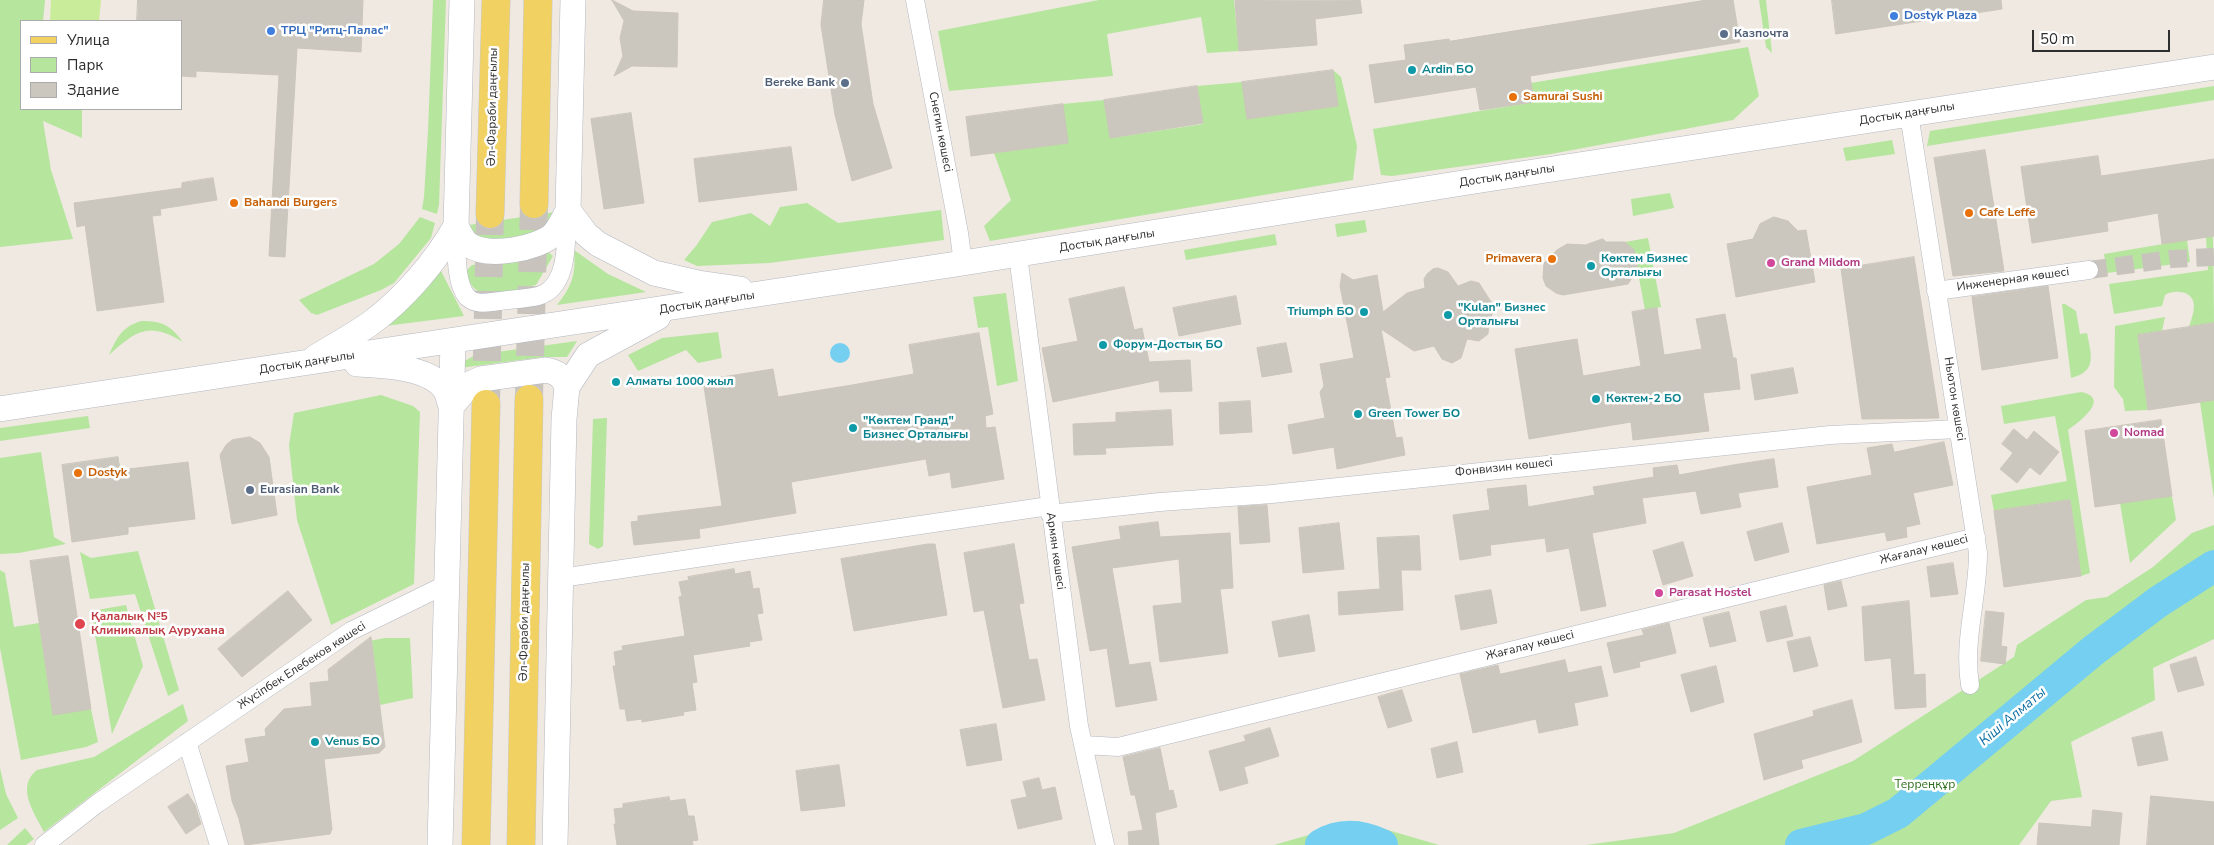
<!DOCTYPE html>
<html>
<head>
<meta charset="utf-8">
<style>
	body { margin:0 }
	#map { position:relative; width:2214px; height:845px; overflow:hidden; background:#efe9e1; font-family:"Nunito Sans",sans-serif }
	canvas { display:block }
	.legend { position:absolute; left:20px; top:20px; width:162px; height:90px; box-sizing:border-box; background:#fff; border:1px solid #ababab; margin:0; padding:6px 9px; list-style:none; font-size:15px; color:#2e2e2e }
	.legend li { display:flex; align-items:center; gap:10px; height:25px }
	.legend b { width:25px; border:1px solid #ababab }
	.scale { position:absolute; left:2032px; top:30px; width:138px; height:22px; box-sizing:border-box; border:2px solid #2e2e2e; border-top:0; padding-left:6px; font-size:15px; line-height:18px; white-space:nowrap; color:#2e2e2e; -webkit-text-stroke:4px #fff; paint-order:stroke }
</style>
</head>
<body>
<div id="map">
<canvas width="2214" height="845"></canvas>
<ul class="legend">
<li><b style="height:6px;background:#f2d163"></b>Улица</li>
<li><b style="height:14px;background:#b6e59e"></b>Парк</li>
<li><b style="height:14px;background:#cbc7bf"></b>Здание</li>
</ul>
<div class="scale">50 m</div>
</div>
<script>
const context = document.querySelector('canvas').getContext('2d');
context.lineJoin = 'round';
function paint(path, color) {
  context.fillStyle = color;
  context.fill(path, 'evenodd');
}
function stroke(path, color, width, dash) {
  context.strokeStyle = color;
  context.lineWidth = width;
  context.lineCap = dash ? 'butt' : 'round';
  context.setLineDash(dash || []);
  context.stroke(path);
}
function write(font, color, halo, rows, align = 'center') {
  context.font = font + ' "Nunito Sans",sans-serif';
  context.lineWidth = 5;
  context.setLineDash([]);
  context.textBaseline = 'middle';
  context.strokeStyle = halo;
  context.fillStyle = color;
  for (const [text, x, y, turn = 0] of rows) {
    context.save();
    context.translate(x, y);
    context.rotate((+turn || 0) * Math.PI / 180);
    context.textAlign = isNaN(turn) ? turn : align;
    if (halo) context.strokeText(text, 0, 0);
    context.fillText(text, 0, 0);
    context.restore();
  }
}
paint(new Path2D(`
	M0,0H45L43,21H21V109H82V138L43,121L51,170L73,239L0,247Z
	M433,0H446L439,205L437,214L422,209L424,197L428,131Z
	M1099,0H1234L1239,51L1207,53L1201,17L1107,34L1113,76L949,91L938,31Z
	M1759,0H1766L1772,53L1766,47Z
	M1748,47L1759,96L1733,120L1551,154L1392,176L1381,175L1373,129L1534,102L1531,83Z
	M1333,70L1341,77L1357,146L1353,180L990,241L984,226L1011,200L994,153L1067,143L1063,104L1104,100L1111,138L1203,124L1197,86L1242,82L1248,119L1337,106Z
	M2214,86V100L1927,146L1930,131Z
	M1892,140L1895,154L1846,161L1843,148Z
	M1670,193L1674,208L1633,216L1631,199Z
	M807,203L838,223L941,210L944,240L769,263L697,266L684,260L696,246L712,222L751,213L770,226L780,207Z
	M555,212C552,221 546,229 537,232C527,235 481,244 474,236C472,234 470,228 469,225Z
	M420,217L435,223L431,238L394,283L381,290L317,315L311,313L299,300L374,264L399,244Z
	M1365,220L1367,232L1337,237L1335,224Z
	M2213,233L2214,323L2189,327C2191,320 2194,313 2194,306C2194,291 2175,289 2165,295L2162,306L2114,314L2109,284L2208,270L2206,237Z
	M1275,234L1277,245L1186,260L1184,250Z
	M1648,238L1661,307L1645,310L1634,251L1625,242Z
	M2187,240L2190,262L2107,273L2104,254Z
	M574,250L608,274L646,292L557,305C572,286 576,275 574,250Z
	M547,251L553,256L536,285C520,288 494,299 478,291C471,288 468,278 466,271L472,265C501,264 521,264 547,251Z
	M440,269L464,316L385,326Z
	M1006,293L1018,381L997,386L988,327L978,328L973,297Z
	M2062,304H2065L2076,311L2080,334L2087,333C2091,355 2098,371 2071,378Z
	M2165,317L2162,331L2138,335L2148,410L2125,411L2123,399L2114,387L2115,326Z
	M141,321C163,321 170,325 183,342C148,321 136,331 109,355C117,337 122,327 141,321Z
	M718,332L722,358L698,363L686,350L638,371L628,355L662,338Z
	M577,341L567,357H543L460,368L463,362L475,355Z
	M2081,392C2112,398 2078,423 2068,430L2090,573L2081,576L2070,500L1994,511L1991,495L2067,481L2055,416L2004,424L2001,406Z
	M381,395L413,406L420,412L414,584L331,625L297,520L289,445L294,413Z
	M2214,400V498L2200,402Z
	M88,416L90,428L0,441V428Z
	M607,418L603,546L598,549L589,544L593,419Z
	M41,452L54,537L66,544L19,553L0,554V458Z
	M2172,496L2176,520L2130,563L2120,503Z
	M2214,525V639L2153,668L2155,700L2071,742L2082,797L2051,801L2019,845H1586L1674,833L1853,761L2014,657L2017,645L2086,600L2107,597L2153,567L2192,533Z
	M138,551L179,690L168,696L135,594L90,599L80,552L91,558Z
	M0,570L5,573L14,627L39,623L53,714L91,709L98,742L86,747L21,760L0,648Z
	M126,605L143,666L112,734L91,611Z
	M385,638H410L413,698L380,705L372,643L369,641Z
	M183,704L188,721L44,832C35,814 15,787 37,770L94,757Z
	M0,768L6,794L18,818L0,830Z
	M1357,821L1439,845H1274Z
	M25,828L34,839L26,845H7Z`), '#b6e59e');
paint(new Path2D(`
	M51,0H101L99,21H50Z`), '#c9ec9a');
paint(new Path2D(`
	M830 353a10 10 0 1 1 20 0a10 10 0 1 1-20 0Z`), '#75cff0');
stroke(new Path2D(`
	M1321,845C1341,833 1361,835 1382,845
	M1801,845L1866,829L1898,813L2094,650L2158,602L2214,566`), '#75cff0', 32);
const building = new Path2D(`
	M138,0H363L361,52L297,48L285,257L269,256L279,75L196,71V77L181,76V21H137Z
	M612,0L633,11L678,13L677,67L632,66L614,76L623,56L620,38L624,21Z
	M824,0H864L861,24L873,104L892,168L852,181L835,115L821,25Z
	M1360,0L1362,13L1315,19L1317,45L1239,51L1235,1Z
	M1707,0H1733L1740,42L1530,76L1534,102L1480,110L1476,87L1375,103L1369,65L1406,60L1404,45L1449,39L1450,41Z
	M1832,0H2001L2002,9L1836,34Z
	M1333,70L1338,106L1247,119L1242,82Z
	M1197,86L1203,123L1110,138L1104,100Z
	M1063,104L1068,143L971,156L966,117Z
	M631,113L644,203L604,209L591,119Z
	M791,147L797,190L699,202L694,159Z
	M1985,150L2004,271L1953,276L1934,158Z
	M2098,156L2101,176L2214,159V236L2162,244L2158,213L2107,222L2108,231L2032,243L2021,167Z
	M213,178L217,200L160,209L161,215L152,216L164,302L97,311L85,225L77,227L74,203L182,188V183Z
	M1774,217L1788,221L1798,231L1806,230L1815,282L1736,297L1727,244L1753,239L1760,224Z
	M1603,239L1606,242H1625L1634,250L1638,269L1628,284L1563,295L1556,293L1546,286L1543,278L1544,263L1557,250L1567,244L1585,245Z
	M1914,257L1939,418L1862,419L1841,269Z
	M1438,268L1448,272L1458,286L1471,281L1479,283L1495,308L1489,321L1488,334L1479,341L1467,339L1461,358L1452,363L1442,359L1434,346L1414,351L1381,329L1390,377L1385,378L1396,438L1402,437L1405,455L1337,469L1334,447L1293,454L1288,425L1325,418L1320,392L1324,386L1320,364L1354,358L1340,286L1342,273L1353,280L1377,275L1383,312L1407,293L1425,288L1424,279L1427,274L1433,269Z
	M2048,286L2058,358L1982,370L1972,297Z
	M1124,287L1134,330L1142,328L1149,362L1190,360L1192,391L1160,392L1159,380L1053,402L1042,348L1078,341L1069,299Z
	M1236,296L1241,324L1179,336L1173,308Z
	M1657,308L1664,355L1702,349L1696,319L1725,314L1733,358H1736L1740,389L1703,393L1709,431L1633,440L1631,422L1529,439L1515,349L1577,339L1583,376L1641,366L1632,312Z
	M2214,323V400L2148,410L2138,335Z
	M979,333L993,414L985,416L986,428L995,427L1004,479L952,488L950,472L929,476L926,459L791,482L796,513L699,529L700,538L634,545L631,522L638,521V516L722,506L703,380L773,369L778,397L852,385L914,374L909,345Z
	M1286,343L1292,372L1262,377L1257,348Z
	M1793,368L1798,393L1755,400L1751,375Z
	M1250,401L1252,432L1220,434L1219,403Z
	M1171,410L1173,445L1105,448L1106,454L1074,455L1073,424L1116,422V413Z
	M2161,420L2172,496L2095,507L2085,431Z
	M2014,429L2027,440L2034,431L2059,452L2040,475L2030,467L2017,483L2000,469L2013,453L2002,444Z
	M250,437L260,443L269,457L277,515L232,524L220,455L226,445L232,440Z
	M1944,442L1953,485L1913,493L1920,524L1906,527L1907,537L1887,541L1885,532L1817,544L1807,487L1872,475L1867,448L1892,444L1894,452Z
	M118,457L120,470L188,462L195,519L128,527V534L72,542L62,465Z
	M1774,459L1778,487L1738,493L1741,507L1701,514L1696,491L1642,498L1646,523L1592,533L1606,606L1581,611L1569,548L1547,552L1545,538L1490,545L1491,555L1460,560L1453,515L1490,510L1487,489L1526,485L1528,507L1595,495L1593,487L1654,477L1653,468L1677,465L1679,475L1733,465Z
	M2070,500L2081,576L2004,587L1994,511Z
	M1267,505L1270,542L1240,544L1238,507Z
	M1158,522L1160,537L1230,533L1233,588L1220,589L1228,653L1160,662L1153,606L1182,603L1179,559L1112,568L1129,665L1150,662L1157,700L1116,707L1107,648L1090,651L1072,547L1121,539L1119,527Z
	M1339,523L1344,569L1303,573L1299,528Z
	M1782,523L1789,552L1755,561L1747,532Z
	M1419,536L1421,570H1401L1403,610L1339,615L1338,592L1380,589L1377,538Z
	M1683,542L1693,576L1663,585L1653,551Z
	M928,544H935L947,615L854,631L841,559Z
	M1014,544L1024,603L1019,604L1029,660L1037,659L1045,700L1003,708L984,610L974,612L964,553Z
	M68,556L91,709L53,715L30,561Z
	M1953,563L1958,594L1931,597L1927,567Z
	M734,569L735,574L750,571L753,589L759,588L763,613L757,614L762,640L749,642L750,646L693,655L697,682L692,683L696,710L683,712L684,715L642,722V719L627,721L625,709H620L613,666H616L614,652L623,650L622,646L685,636L679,597L682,596L679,582L689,580L688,577Z
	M1841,581L1847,606L1828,610L1824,585Z
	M1491,590L1497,623L1461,630L1455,596Z
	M288,591L312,620L242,677L218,649Z
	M1909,601L1914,675L1925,674L1926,707L1895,709L1891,658L1865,661L1862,607Z
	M1786,606L1793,636L1767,642L1760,612Z
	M1986,611L2004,613L2001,646L2007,647L2005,664L1981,661Z
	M1729,612L1736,641L1710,647L1703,618Z
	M1309,615L1315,651L1279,657L1272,622Z
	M1669,623L1676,653L1639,662L1640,667L1614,673L1607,643L1644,635L1642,630Z
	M371,637L385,747L379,753L324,759L332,829L330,834L245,845L239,819L232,801L226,766L249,762L245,739L266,736L265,729L284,709L312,706L310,683L329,681L328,670Z
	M1810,637L1818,666L1794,672L1787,642Z
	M2196,657L2204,685L2178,692L2170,665Z
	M1565,660L1568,673L1601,666L1608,696L1574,703L1578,725L1539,733L1536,719L1473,733L1460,674L1498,665L1500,674Z
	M1716,666L1724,702L1691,712L1681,675Z
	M1402,690L1412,721L1388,728L1378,697Z
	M1852,700L1862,742L1801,760L1803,768L1764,780L1754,734L1814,716L1813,711Z
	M996,724L1002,760L967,766L960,730Z
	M1270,728L1279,756L1244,767L1248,783L1220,791L1209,751L1246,741L1244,736Z
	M2162,732L2168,760L2138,766L2132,738Z
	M1457,742L1463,772L1437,778L1431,749Z
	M1160,748L1169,791L1173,790L1177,807L1155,813L1159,845H1129L1128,832L1143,830L1135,795H1131L1123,757Z
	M839,765L845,806L801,811L796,771Z
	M1039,778L1042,790L1055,787L1062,819L1018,829L1011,800L1027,797L1023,782Z
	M188,794L195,805L201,824L186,834L168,807Z
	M2151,796L2214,802V845H2147Z
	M669,797L670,801L685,799L688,816H694L698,840L692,841L693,845H617L614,824H616L614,809L623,808V804Z
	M2093,810L2122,813L2119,845H2037L2039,823L2091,827Z`);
paint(building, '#cbc7bf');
stroke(building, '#cbc5ba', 1);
stroke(new Path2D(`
	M2089,270L2171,259L2214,257`), '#c8c4bd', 18, [18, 9]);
stroke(new Path2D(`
	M529,398L534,204
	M486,403L490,214`), '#c8c4bd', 28, [28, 14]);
const minor = new Path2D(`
	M915,0L959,233L963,263
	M1909,114L1978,553C1978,598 1963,639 1970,685
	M456,226C457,245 454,281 467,297C476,306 489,302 500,301C512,299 526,299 538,296C569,288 566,240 567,216
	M1018,255L1079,726L1105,845
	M1936,291L2089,270
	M1050,514L1160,502L1272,494L1830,435L1959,429
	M561,578L1049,506
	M187,742L219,845
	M1084,745L1118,747L1976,537
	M44,845L98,803L351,631L447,584`);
const secondary = new Path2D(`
	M462,0L456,226C460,233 462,240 469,245C488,258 538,249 554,234C560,227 564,218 568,210L573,0
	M568,210L586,234L598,244L654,273L698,283L740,289
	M316,357C334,346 354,335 371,323C405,298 436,261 456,226
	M357,364C382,365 428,367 444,388C448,393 449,401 451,407
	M451,407L470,384L481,379L546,370C557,372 563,376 567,387
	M0,409L963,263L1475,181L2214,67
	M440,845L453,341
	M555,845L564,419L567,387L588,355L658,317`);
const primary = new Path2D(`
	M534,204L538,0
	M490,214L496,0
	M476,845L486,404
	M521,845L529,399`);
stroke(minor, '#b4b7c1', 19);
stroke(secondary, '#b4b7c1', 26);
stroke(primary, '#c9c9c9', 29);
stroke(minor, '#fff', 18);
stroke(secondary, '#fff', 25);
stroke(primary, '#f2d163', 28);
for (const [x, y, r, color] of [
	[1894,16,5,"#3f7fe0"],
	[271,31,5,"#3f7fe0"],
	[1724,34,5,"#5c6f8a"],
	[1412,70,5,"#0f9aa8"],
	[845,83,5,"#5c6f8a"],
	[1513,97,5,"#e8710a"],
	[234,203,5,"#e8710a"],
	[1969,213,5,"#e8710a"],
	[1552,259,5,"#e8710a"],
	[1771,263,5,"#d1479c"],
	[1591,266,5,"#0f9aa8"],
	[1364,312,5,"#0f9aa8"],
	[1448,315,5,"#0f9aa8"],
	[1103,345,5,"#0f9aa8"],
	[616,382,5,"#0f9aa8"],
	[1596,399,5,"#0f9aa8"],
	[1358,414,5,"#0f9aa8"],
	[853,428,5,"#0f9aa8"],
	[2114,433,5,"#d1479c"],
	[78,473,5,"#e8710a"],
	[250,490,5,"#5c6f8a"],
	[1659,593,5,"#d1479c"],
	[80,624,6,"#e0444e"],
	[315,742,5,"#0f9aa8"]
]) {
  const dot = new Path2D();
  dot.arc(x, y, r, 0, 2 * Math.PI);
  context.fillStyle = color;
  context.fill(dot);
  stroke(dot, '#fff', 2);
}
write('bold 12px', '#366cbe', '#fff', [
	["Dostyk Plaza",1904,16],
	["ТРЦ \"Ритц-Палас\"",281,31]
], 'left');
write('bold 12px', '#4e5e75', '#fff', [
	["Казпочта",1734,34],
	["Bereke Bank",835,83,"right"],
	["Eurasian Bank",260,490]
], 'left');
write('bold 12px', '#0d838f', '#fff', [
	["Ardin БО",1422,70],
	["Көктем Бизнес",1601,259],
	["Орталығы",1601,273],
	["\"Kulan\" Бизнес",1458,308],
	["Орталығы",1458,322],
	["Triumph БО",1354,312,"right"],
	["Форум-Достық БО",1113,345],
	["Алматы 1000 жыл",626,382],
	["Көктем-2 БО",1606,399],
	["Green Tower БО",1368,414],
	["\"Көктем Гранд\"",863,421],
	["Бизнес Орталығы",863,435],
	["Venus БО",325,742]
], 'left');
write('bold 12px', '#c56008', '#fff', [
	["Samurai Sushi",1523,97],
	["Bahandi Burgers",244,203],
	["Cafe Leffe",1979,213],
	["Primavera",1542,259,"right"],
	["Dostyk",88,473]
], 'left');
write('12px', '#2e2e2e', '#fff', [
	["Әл-Фараби даңғылы",493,107,-89],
	["Достық даңғылы",1907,114,-9],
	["Снегин көшесі",940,132,79],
	["Достық даңғылы",1507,176,-9],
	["Достық даңғылы",1107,241,-9],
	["Инженерная көшесі",2013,280,-8],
	["Достық даңғылы",707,303,-9],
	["Достық даңғылы",307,363,-9],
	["Ньютон көшесі",1954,399,81],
	["Фонвизин көшесі",1504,468,-6],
	["Жағалау көшесі",1924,550,-14],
	["Армян көшесі",1055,551,82],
	["Әл-Фараби даңғылы",525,622,-89],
	["Жағалау көшесі",1530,646,-14],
	["Жүсіпбек Елебеков көшесі",302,666,-33]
]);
write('bold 12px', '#b23c85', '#fff', [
	["Grand Mildom",1781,263],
	["Nomad",2124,433],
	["Parasat Hostel",1669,593]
], 'left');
write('bold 12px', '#be3a42', '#fff', [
	["Қалалық №5",91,617],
	["Клиникалық Аурухана",91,631]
], 'left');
write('12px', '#2c6e1b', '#fff', [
	["Терреңқұр",1925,785]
]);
write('italic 14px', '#0d6fa3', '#fff', [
	["Кіші Алматы",2013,717,-40]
]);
</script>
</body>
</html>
